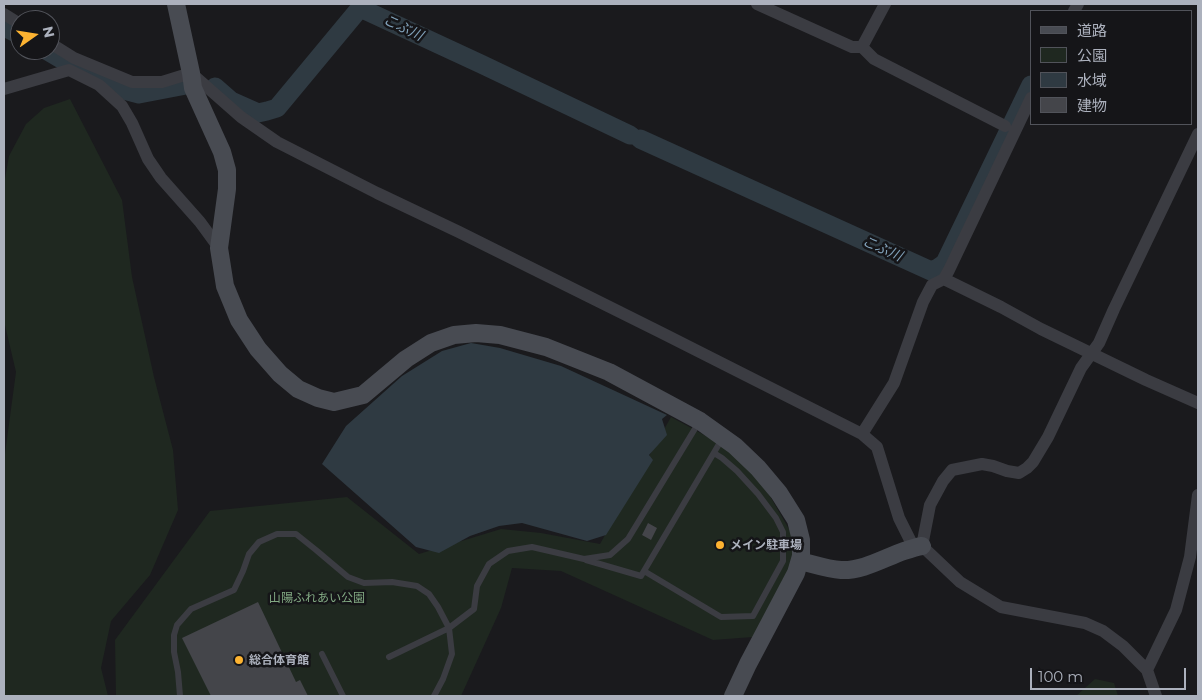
<!DOCTYPE html>
<html>
<head>
<meta charset="utf-8">
<style>
	body { margin:0 }
	#map { position:relative; width:1202px; height:700px; overflow:hidden; background:#1a1a1d; font-family:Montserrat,"Noto Sans JP",sans-serif }
	canvas { display:block }
	.frame { position:absolute; inset:0; border:5px solid #acb1bd; pointer-events:none }
	.legend { position:absolute; left:1030px; top:10px; width:162px; height:115px; box-sizing:border-box; background:#151518; border:1px solid #51535a; margin:0; padding:6px 9px; list-style:none; font-size:15px; color:#acb1bd }
	.legend li { display:flex; align-items:center; gap:10px; height:25px }
	.legend b { width:25px; border:1px solid #51535a }
	.north { position:absolute; left:10px; top:10px; width:50px; height:50px; box-sizing:border-box; background:#151518; border:1px solid #51535a; border-radius:50%; rotate:77deg; font-size:14px; font-weight:700; line-height:20px; text-align:center; color:#acb1bd }
	.north::after { content:''; display:block; margin:auto; width:18px; height:22px; background:#fdb331; clip-path:polygon(50% 0,100% 100%,50% 72%,0 100%) }
	.scale { position:absolute; left:1030px; top:668px; width:156px; height:22px; box-sizing:border-box; border:2px solid #acb1bd; border-top:0; padding-left:6px; font-size:15px; line-height:18px; white-space:nowrap; color:#acb1bd; -webkit-text-stroke:4px #151518; paint-order:stroke }
</style>
</head>
<body>
<div id="map">
<canvas width="1202" height="700"></canvas>
<div class="frame"></div>
<ul class="legend">
<li><b style="height:6px;background:#484b52"></b>道路</li>
<li><b style="height:14px;background:#1f2820"></b>公園</li>
<li><b style="height:14px;background:#2f3a42"></b>水域</li>
<li><b style="height:14px;background:#44454a"></b>建物</li>
</ul>
<div class="north">N</div>
<div class="scale">100 m</div>
</div>
<script>
const context = document.querySelector('canvas').getContext('2d');
context.lineJoin = 'round';
function paint(path, color) {
  context.fillStyle = color;
  context.fill(path, 'evenodd');
}
function stroke(path, color, width, dash) {
  context.strokeStyle = color;
  context.lineWidth = width;
  context.lineCap = dash ? 'butt' : 'round';
  context.setLineDash(dash || []);
  context.stroke(path);
}
function write(font, color, halo, rows, align = 'center') {
  context.font = font + ' Montserrat,"Noto Sans JP",sans-serif';
  context.lineWidth = 5;
  context.setLineDash([]);
  context.textBaseline = 'middle';
  context.strokeStyle = halo;
  context.fillStyle = color;
  for (const [text, x, y, turn = 0] of rows) {
    context.save();
    context.translate(x, y);
    context.rotate((+turn || 0) * Math.PI / 180);
    context.textAlign = isNaN(turn) ? turn : align;
    if (halo) context.strokeText(text, 0, 0);
    context.fillText(text, 0, 0);
    context.restore();
  }
}
paint(new Path2D(`
	M70,99L122,200L132,277L154,377L173,450L178,510L150,575L111,621L101,668L108,696H4V461L16,372L4,321V184L9,156L26,124L44,108Z
	M671,417L717,442L738,458L767,491L793,536L792,567L753,637L713,640L561,571L512,568L501,608L461,696H116L115,640L210,511L347,497L419,554L501,529L541,533L600,544Z
	M1095,679L1114,683L1118,696H1076Z`), '#1f2820');
paint(new Path2D(`
	M471,343L500,348L561,366L667,415L662,419L667,435L649,455L653,460L606,535L587,541L522,523L499,526L470,536L439,553L416,547L322,464L346,426L402,376L442,351Z`), '#2f3a42');
stroke(new Path2D(`
	M4,27L20,35
	M46,50L68,63
	M79,68L124,90L139,94L186,85
	M215,87L231,101L258,113L267,111L277,108L360,8L481,64L630,135
	M640,139L931,271L938,268L945,263L1031,85`), '#2f3a42', 19);
paint(new Path2D(`
	M648,523L657,528L651,540L642,535Z
	M258,602L296,682L300,680L308,696H211L182,638Z`), '#44454a');
stroke(new Path2D(`
	M586,560L641,576L722,439
	M644,571L721,617L753,616L783,561V532L776,518L758,494L737,471L722,458L714,453
	M322,654L343,696
	M389,657L449,628L474,609L477,586L489,564L508,551L532,547L584,559L610,555L628,539L699,422
	M180,696L178,672L174,652V635L177,625L191,609L234,590L243,571L249,554L259,542L277,534H296L316,550L348,577L364,583L392,582L417,586L429,594L438,607L449,628L452,654L443,679L434,696`), '#3b3c42', 6);
stroke(new Path2D(`
	M757,4L852,47H862L874,59L1005,126
	M1074,11L1078,4
	M4,14L20,24
	M50,43L74,58L132,82H162L191,73L241,117L277,142L377,193L459,232L662,333L862,434L877,447L899,518L914,548
	M862,47L885,4
	M4,89L69,70L99,85L122,106L132,123L148,159L161,178L200,222L219,248
	M944,279L1001,307L1041,329L1146,380L1198,403
	M862,434L894,383L923,302L932,285L944,279L949,270L1031,98
	M1147,670L1176,610L1190,557L1198,495
	M1156,696L1147,670L1123,646L1103,631L1085,623L1001,607L960,582L922,546L930,505L943,481L952,470L982,464L993,466L1007,471L1019,473L1027,468L1033,462L1048,437L1081,368L1099,343L1114,309L1198,134`), '#3b3c42', 12);
stroke(new Path2D(`
	M176,4L191,73L193,88L222,152L227,170V189L219,248L225,286L239,320L258,349L280,374L298,389L318,398L334,402L363,395L406,359L431,343L454,335L476,333L500,335L546,347L609,372L700,421L735,446L758,468L779,493L796,520L801,540V556L796,573L748,664L733,696
	M800,561C813,564 827,569 841,570C863,571 884,558 904,551C910,549 916,547 922,546`), '#484b52', 18);
for (const [x, y, r, color] of [
	[720,545,5,"#fdb331"],
	[239,660,5,"#fdb331"]
]) {
  const dot = new Path2D();
  dot.arc(x, y, r, 0, 2 * Math.PI);
  context.fillStyle = color;
  context.fill(dot);
  stroke(dot, '#151518', 2);
}
write('bold 12px', '#acb1bd', '#151518', [
	["メイン駐車場",730,545],
	["総合体育館",249,660]
], 'left');
write('12px', '#82a983', '#151518', [
	["山陽ふれあい公園",317,598]
]);
write('italic 14px', '#81a1b9', '#151518', [
	["こぶ川",403,28,25],
	["こぶ川",882,249,24]
]);
</script>
</body>
</html>
